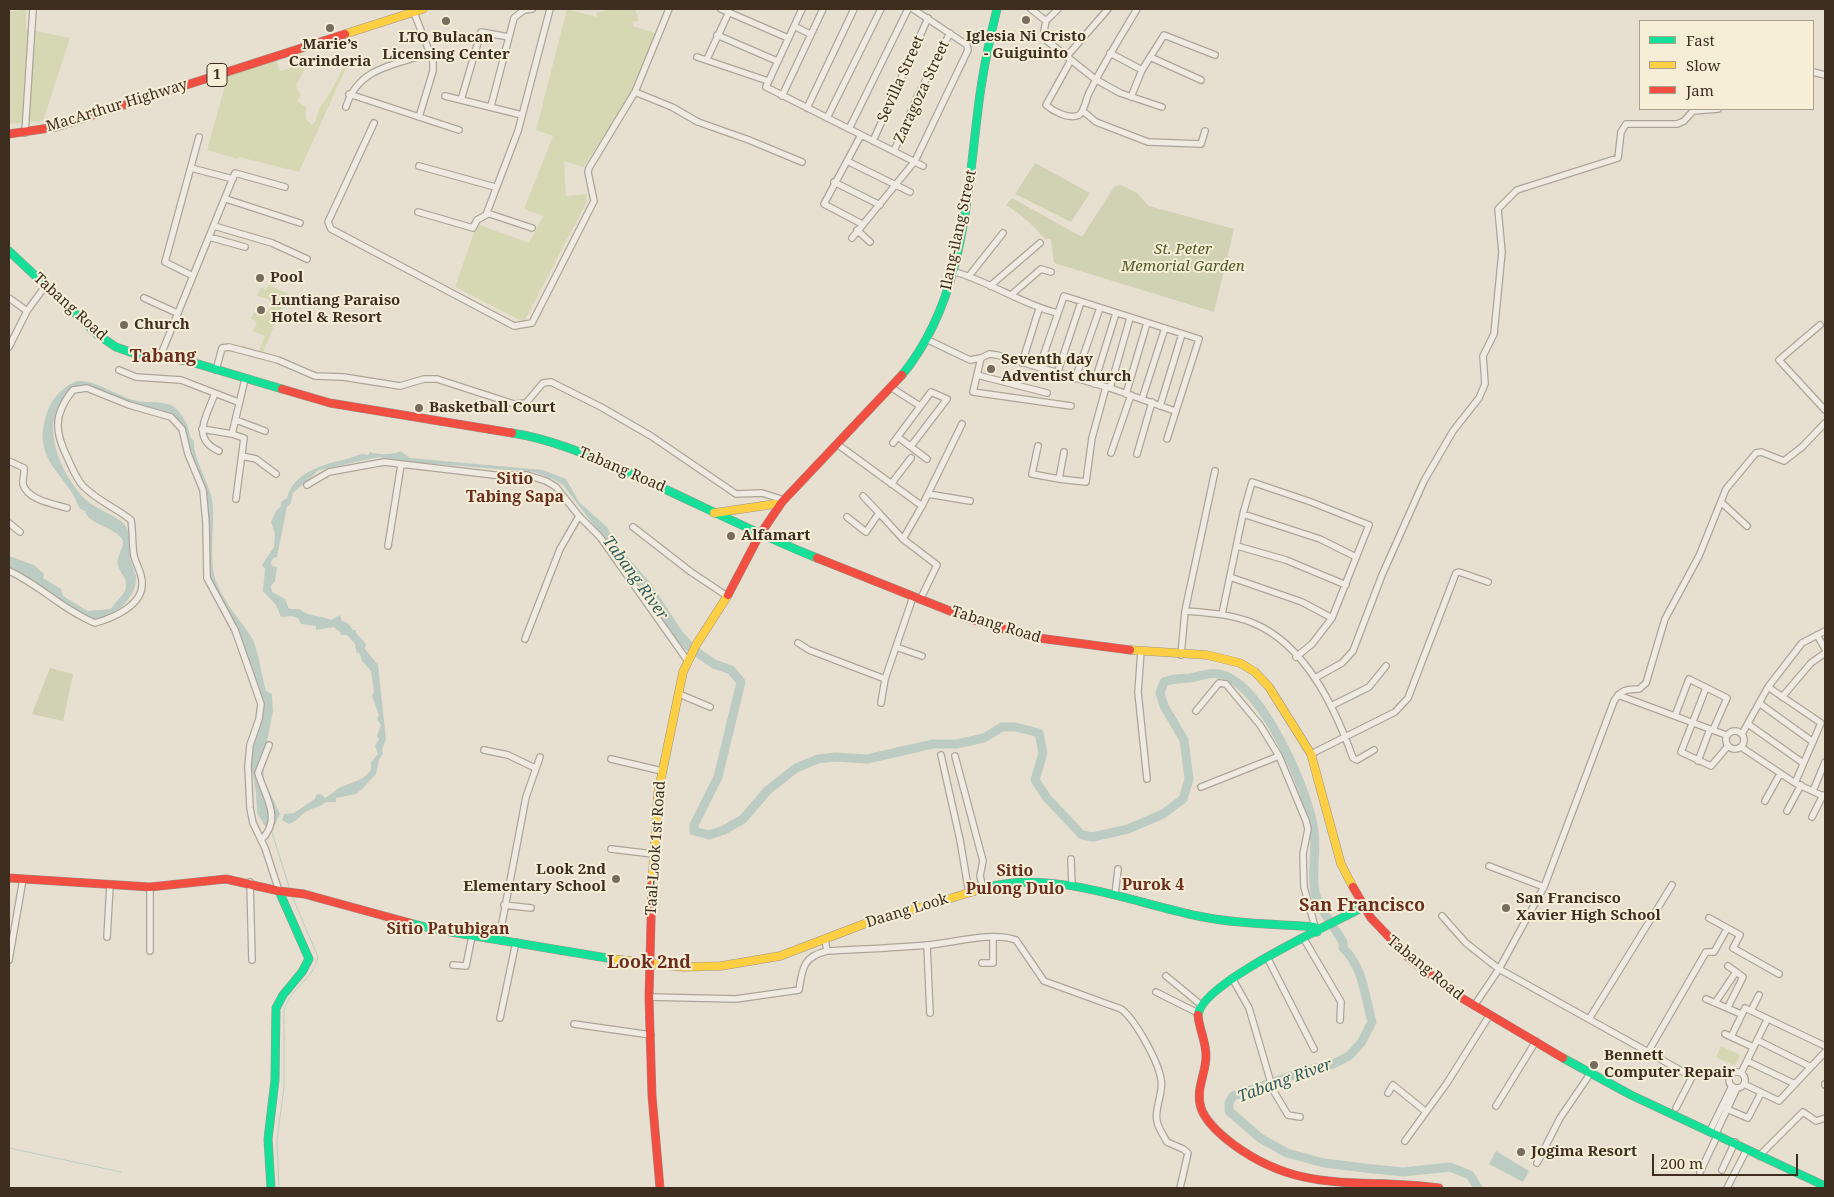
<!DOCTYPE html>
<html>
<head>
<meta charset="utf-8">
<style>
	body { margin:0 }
	#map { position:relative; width:1834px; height:1197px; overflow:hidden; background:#e7e0d1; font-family:"Noto Serif",serif }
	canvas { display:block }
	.frame { position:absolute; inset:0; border:10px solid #3d2e20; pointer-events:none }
	.legend { position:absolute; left:1639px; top:20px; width:175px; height:90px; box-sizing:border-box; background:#f7eed8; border:1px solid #ada18e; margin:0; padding:6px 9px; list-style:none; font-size:15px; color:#3d2e20 }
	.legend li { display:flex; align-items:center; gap:10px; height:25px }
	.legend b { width:25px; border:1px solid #ada18e }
	.scale { position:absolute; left:1652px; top:1154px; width:146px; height:22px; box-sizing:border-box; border:2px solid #3d2e20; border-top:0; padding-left:6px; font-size:15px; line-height:18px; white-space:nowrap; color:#3d2e20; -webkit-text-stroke:4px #f7eed8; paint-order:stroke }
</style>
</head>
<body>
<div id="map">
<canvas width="1834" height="1197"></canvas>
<div class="frame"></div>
<ul class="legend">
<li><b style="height:6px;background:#16e098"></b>Fast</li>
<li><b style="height:6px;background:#ffcf43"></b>Slow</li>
<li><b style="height:6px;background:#f24e42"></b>Jam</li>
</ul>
<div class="scale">200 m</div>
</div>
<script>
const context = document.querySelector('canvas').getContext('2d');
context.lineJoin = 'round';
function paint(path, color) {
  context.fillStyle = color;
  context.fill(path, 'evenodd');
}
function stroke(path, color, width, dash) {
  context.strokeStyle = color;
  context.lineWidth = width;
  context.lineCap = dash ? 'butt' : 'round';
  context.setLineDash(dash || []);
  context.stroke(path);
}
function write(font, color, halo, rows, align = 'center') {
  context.font = font + ' "Noto Serif",serif';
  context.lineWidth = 4;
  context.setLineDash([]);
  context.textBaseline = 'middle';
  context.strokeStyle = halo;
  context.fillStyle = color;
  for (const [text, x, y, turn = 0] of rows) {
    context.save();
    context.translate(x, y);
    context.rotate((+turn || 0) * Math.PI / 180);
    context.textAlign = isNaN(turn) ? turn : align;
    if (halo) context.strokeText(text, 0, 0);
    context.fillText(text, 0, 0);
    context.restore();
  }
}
paint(new Path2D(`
	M26,9V29L70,38L43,121L9,124V12Z
	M567,9L597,17L596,13L609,9H635L639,21L633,22V26L658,34L634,93L583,167L564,161L566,196L587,194L586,203L524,322L455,287L477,224L529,243L543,216L524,209L553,136L536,130Z
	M299,52H302L306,66L296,86L301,95L297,101L306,107V118L311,125L315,122L320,107L330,93L342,70L349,61L299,172L239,157L238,159L207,150L228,75L276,60L280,71L302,64Z
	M269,285L288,294L262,354L241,346L243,345L259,351L265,336L253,331L257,322L251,319L254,312L263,316L273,305L268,299L257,296L261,287L266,290Z
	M1721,1046L1740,1055L1735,1066L1716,1057Z`), '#d6d7b3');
paint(new Path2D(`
	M1035,163L1090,193L1071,222L1015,194Z
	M1121,185L1137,193L1149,206L1234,229L1214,312L1054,263L1051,239H1045C1034,226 1021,214 1006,205L1012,198L1082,237L1114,187Z
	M50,668L73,674L63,721L32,714Z`), '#d1d1b3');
paint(new Path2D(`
	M77,381C101,380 121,401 145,402C154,402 167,402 174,407C183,414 189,426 190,437L194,441C192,454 207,480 211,495C217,518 208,556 215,578C222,602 241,619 253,640C257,647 263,680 266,691L272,694L273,712L263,761L264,780L280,814L273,829L268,831L257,813L256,793L251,762L252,744L262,705L240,639L208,576L205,497L176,420L86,387C80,390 70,392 66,397C37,425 63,477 86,500C97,510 116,515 124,524C132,533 130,546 130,557C131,565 136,571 136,579C136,599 112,620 91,619C63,603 38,582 9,568V556L34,565L44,574L43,578L61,589L63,596L88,611L111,609C116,599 130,593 125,579C123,575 119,570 118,565C116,555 126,546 122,539C114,527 88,524 85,511L80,509C66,471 29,461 48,410C53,397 64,386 77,381Z
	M400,451L410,458L543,470L566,479L579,502L608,528L612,539L652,585L682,631L694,644L688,651L676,641L657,608L563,485L555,480L534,472L411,462L379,457L319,470L293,493L291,503L287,507L277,557L273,558L271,563L272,566L277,567L275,581L271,586L272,592L285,599L289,609H299C309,617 321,615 331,620L340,615L342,621L348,623L353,630H356V633L366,644L365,649L378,665L386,739L382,750L383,754L379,760L376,774L362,789L356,794L336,798V802H326C319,808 314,807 307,811C300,815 298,821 289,824L282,820L284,814L294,813L315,799L316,795L321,794L325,798C331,795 336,789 341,787C352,782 363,781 371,770V762L378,754L375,746L379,739L377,736L381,725L377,719L379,715L372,696L374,692L371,671L362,661L359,652L357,654L355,644L347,635H341L340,632L334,627L316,630V626L301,624L298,618L291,616L281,617L276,605L263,591L265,569L262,565L274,547L275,534L271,522L276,511L281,506V502L287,498C294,470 328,464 350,458C357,456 360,453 368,455L370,452C377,455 394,455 400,451Z
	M1496,1151L1529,1171L1523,1182L1489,1164Z`), '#bcccc2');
stroke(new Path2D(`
	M271,829L290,890
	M9,1148L121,1172
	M279,1188L277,1140L284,1087V1011C288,989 314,980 318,957L292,896`), '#bcccc2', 1);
stroke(new Path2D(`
	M688,646L714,664L731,670L741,682L718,777L694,825V831L709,835L724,830L743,819L768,790L796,768L818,759L835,757L867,759L933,744H956L984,738L1002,727H1015L1039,733L1043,753L1035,780L1047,798L1082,835L1093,837L1128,829L1163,814L1183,799L1189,779L1184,740L1164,706L1160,693L1164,682C1173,678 1180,679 1190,678C1204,676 1211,670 1226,676C1265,692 1309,792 1314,831C1317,852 1311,872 1315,892C1318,907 1335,928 1343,942V948C1363,966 1365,997 1372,1022L1361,1043L1349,1056L1333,1064L1308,1070L1233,1096L1229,1103V1111L1260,1138L1287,1153L1324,1163L1365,1168L1403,1172L1450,1167L1470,1175L1478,1188`), '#bcccc2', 9);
const street = new Path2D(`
	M721,9L788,38
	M802,9L766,87L923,166
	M1031,9L1046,21L1044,31L1046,40L1095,79L1120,93L1162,107
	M413,10L433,61V71L419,117
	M1046,21L1058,9
	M794,26L810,34
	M717,35L777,61
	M1110,53L1142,70
	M1067,56L1108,9
	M697,57L768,81
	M1150,57L1201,80
	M707,59L729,12
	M1071,60L1046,105C1053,111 1069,120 1079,115C1085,111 1086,97 1090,91C1104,63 1121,36 1137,9
	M1813,72L1825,75
	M635,92L672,107L698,122L749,140L802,162
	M349,94L459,130
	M445,96L522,115
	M782,96L823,9
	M1131,97L1142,70L1164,35L1215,55
	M461,100L481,32L509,37
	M491,106L514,18L524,10L532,9
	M346,107C358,67 395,65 430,53
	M807,108L854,9
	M1083,111L1096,122L1148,142L1201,144L1205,131
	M827,118L881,9
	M374,123L328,222L331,229L514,326L532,323L594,201L588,172L589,168L635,92L669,9
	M849,129L908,9
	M25,133L33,9
	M861,135L824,204L862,224
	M873,141L928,18
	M894,151L918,95L950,33
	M847,161L910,192
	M419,166L495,187
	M191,168L233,179
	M834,182L880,205
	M226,199L300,223
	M418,212L473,228L477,220L486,215L518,131L550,9
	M487,213L532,228
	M214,226L272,243L307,259
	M857,230L870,242
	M209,237L245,247
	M852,238L915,161L968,50L967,45L913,9
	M952,271C989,281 1021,304 1057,313
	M193,276L165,262L199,137
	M969,276L1003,233
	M990,286L1040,243
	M1011,295L1041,269L1051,272
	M9,298L27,311
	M144,298L177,313
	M1820,325L1779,360L1825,410
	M926,339L970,360L981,358L973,392L1071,406
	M9,347L27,311L46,285
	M160,357L235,173L285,187
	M981,358L989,354L997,355L1110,388L1175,411
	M1022,363L1039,309
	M1039,368L1064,296L1199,339L1167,439
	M119,370L136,377L181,380L238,402
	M216,370L222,348L229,347L278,360L315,376L343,377L400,386L424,379H437L514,404L526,403L543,383L551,382L601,407L651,436L736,494L762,493L784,500
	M1057,374L1081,302
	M977,375L1047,393
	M1075,379L1100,308
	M1094,384L1116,313
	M892,388L920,406
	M1110,388L1130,318
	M215,393C207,416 190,438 219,451
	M1126,394L1147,323
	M1142,399L1165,328
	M1160,406L1182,334
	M236,420L265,431
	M202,429L232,434L245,379
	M232,434L244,438L236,499
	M898,437L927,459
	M893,443L931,392L947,399L911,446
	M837,444L922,506
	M1038,446L1032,474L1059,479L1064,452
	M1111,453L1131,395
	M1137,454L1152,402
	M242,456L256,459L276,474
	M9,461L24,468C25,474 22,479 23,484C27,500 54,504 67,508
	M1059,479L1086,482L1092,438L1106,387
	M891,484L911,458
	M307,485L329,472L384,462L494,475H527L546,481L556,487L579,516L600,537L687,660
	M928,494L970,501
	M863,496L879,513
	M1721,502L1747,526
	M1243,514L1320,539L1356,557
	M847,517L866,532L879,513L903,539L937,565L920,600
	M9,523L20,532
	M633,527L691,572L727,596
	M903,539L922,506L962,424
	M388,546L401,465
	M1237,546L1286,560L1346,585
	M9,571C40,585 63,610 95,623C113,618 144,605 142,582C142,573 136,564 134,556C132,544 133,532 131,520C116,508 98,501 84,487C77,480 73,470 69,461C55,433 52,416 73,390L87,388L129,405L171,417L182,429L188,454L203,490L206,523L207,578L235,630L261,704L259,719L250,745L248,766L250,808L253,823L265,848L279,891
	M1230,577L1302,602L1332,618
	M1185,611C1209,613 1231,614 1253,623C1306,645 1335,708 1353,758L1357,760L1374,750
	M1222,614L1243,514L1252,482L1311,502L1369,525L1332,618L1312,644L1296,657
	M1817,635L1825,649
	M525,639L560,549L579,516
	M798,643L809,650L885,679L913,597
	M896,647L922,656
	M1141,651L1138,692L1147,779
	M1181,655L1185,611L1215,471
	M1315,678L1342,663L1353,651L1382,575L1424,481L1453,431L1479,398L1485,384L1483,356L1494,334L1502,252L1498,209L1517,190L1618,158L1621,132L1626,124H1677L1684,121L1693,111L1718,109
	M1768,687L1821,723L1795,783
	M1706,688L1681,752L1711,766L1728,746
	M679,694L710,707
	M1618,695L1726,735
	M1782,697L1811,663L1825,653
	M881,703L885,679
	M1759,703L1813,742
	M1331,706L1369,687L1386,666
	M1196,711L1219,683L1226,684L1260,725L1279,756L1306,821L1308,829L1303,854L1304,887L1315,927
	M1675,716L1689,679L1727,698L1713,730
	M1748,724L1803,763
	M1726 740a9 9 0 1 1 18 0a9 9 0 1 1-18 0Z
	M1742,734L1768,687L1802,643L1825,631
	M1741,747L1795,783L1825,797
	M484,750L508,755L535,768
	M1311,754L1395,712L1408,698L1456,573L1459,572L1488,582
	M941,755L960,840L969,893
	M955,756L983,861L980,876L983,889
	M611,759L662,771
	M1698,761L1710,729
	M1201,787L1279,756
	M1813,791L1825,762
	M1765,801L1780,774
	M1787,811L1801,785
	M1812,817L1823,795
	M261,840C283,819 265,797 258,773L269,745
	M611,849L653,854
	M1071,859L1072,886
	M1489,866L1544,887
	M250,882L252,960
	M1115,895L1118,869
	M504,905L531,908
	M1442,916L1466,943L1499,969L1648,1052L1706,952H1714L1727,929
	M1709,918L1740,935L1733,948L1779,974
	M107,937L110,886
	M499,939L526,797L540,757
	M825,939L827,951C861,949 895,948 928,945C953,943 992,931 1016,940L1044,981L1121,1009C1135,1019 1158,1061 1161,1079C1164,1093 1154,1108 1157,1121C1158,1128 1164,1136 1167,1142L1183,1149L1188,1153L1180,1188
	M1304,939L1341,1002L1340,1020
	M927,945L930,1013
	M150,951V887
	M1267,957L1314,1049
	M9,960L23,879
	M982,963H993V937
	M453,965L466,966L472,936
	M1166,976L1200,1004
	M1232,978L1249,1008L1273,1090L1288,1115L1300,1117
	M1156,992L1196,1012
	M649,997L736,999L799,990C802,968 804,956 827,951
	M1706,999L1741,1014
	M1715,1003L1736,972
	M1474,1006L1499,969L1544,887L1614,701C1621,690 1626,689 1639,689L1646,683L1665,619L1699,556L1726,489L1756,453L1761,452L1784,461L1802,447L1825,423
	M1728,1007L1743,977L1728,966
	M1751,1011L1759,995
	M500,1018L516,942
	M1589,1019L1672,885
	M574,1024L651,1035
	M1725,1034L1753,1047
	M1731,1037L1745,1008L1825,1046
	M1757,1040L1811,1067
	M1648,1052L1692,1077L1676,1108
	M1747,1061L1795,1084
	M1729 1080a8 8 0 1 1 16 0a8 8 0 1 1-16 0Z
	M1741,1073L1767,1020
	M1744,1084L1779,1101L1825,1052
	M1825,1085V1084
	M1388,1093L1393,1085L1425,1111
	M1496,1106L1536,1041
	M1722,1107L1748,1118L1761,1093
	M1710,1131L1732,1086
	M1716,1133L1737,1088
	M1405,1141L1447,1083L1489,1016
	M1759,1156L1803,1112L1816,1121L1825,1118
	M1537,1163L1560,1118L1590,1074
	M1722,1170L1735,1142
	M1700,1172L1718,1134
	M1727,1188L1747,1149`);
const fast = new Path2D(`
	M9,251L98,335L116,347L133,353L188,361L282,389
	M902,375C966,297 967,190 980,94C984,66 990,37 997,9
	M512,433C552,439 590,456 627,472C691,500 752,532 817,558
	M985,888C1053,869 1131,902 1198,916C1236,924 1276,924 1315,927L1317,932
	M410,923L433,929L613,959
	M1198,1015C1201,983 1332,924 1363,907
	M1563,1058L1631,1095L1825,1186
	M271,1188L268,1139L275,1080L276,1008L283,995L302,972L309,959L279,891`);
const slow = new Path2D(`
	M345,34L423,9
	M714,513L775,504L779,507
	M1130,650L1207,655L1240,663L1255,672L1269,687L1311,754L1341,864L1353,887
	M652,884L658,793L683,672L696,645L728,595
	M613,959L683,967L721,966L780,956L864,924L985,888`);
const jam = new Path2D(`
	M9,134L56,127L345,34
	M282,389L330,403L512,433
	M817,558L970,619L1031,637L1130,650
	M728,595L759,536L782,502L902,375
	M9,878L150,887L226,879L279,891L304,894L410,923
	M652,884L649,997L652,1096L660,1188
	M1353,887L1371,918L1408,957L1460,997L1563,1058
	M1198,1015C1199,1029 1206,1041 1206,1056C1206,1074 1195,1090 1201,1108C1206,1123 1222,1136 1234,1145C1304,1196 1360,1177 1439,1188`);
stroke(street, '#ada599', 8);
stroke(fast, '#9c958a', 9);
stroke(slow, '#9c958a', 9);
stroke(jam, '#9c958a', 9);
stroke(street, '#efebe3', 5.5);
stroke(fast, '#16e098', 8);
stroke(slow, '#ffcf43', 8);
stroke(jam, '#f24e42', 8);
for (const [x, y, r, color] of [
	[1026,20,5,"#786c5e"],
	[446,21,5,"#786c5e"],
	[330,28,5,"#786c5e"],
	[260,278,5,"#786c5e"],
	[261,310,5,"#786c5e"],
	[124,325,5,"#786c5e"],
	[991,369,5,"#786c5e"],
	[419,408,5,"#786c5e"],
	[731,536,5,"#786c5e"],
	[616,879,5,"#786c5e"],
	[1506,908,5,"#786c5e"],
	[1594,1065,5,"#786c5e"],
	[1521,1152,5,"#786c5e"]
]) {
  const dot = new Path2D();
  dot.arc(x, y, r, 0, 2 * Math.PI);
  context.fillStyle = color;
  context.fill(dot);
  stroke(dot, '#f7eed8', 2);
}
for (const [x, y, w] of [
	[217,75,20]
]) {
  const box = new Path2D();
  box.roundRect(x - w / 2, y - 11.5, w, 23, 4);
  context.fillStyle = '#f7eed8';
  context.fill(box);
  stroke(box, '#3d2e20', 1);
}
write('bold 14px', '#3d2e20', null, [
	["1",217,75]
]);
write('bold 15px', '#3d2e20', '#f7eed8', [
	["Iglesia Ni Cristo",1026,37,"center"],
	["- Guiguinto",1026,54,"center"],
	["LTO Bulacan",446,38,"center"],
	["Licensing Center",446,55,"center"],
	["Marie’s",330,45,"center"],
	["Carinderia",330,62,"center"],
	["Pool",270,278],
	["Luntiang Paraiso",271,301],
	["Hotel & Resort",271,318],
	["Church",134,325],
	["Seventh day",1001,360],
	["Adventist church",1001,377],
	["Basketball Court",429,408],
	["Alfamart",741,536],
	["Look 2nd",606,870,"right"],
	["Elementary School",606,887,"right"],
	["San Francisco",1516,899],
	["Xavier High School",1516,916],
	["Bennett",1604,1056],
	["Computer Repair",1604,1073],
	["Jogima Resort",1531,1152]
], 'left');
write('15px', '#3d2e20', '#f7eed8', [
	["Sevilla Street",901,79,-66],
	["Zaragoza Street",922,92,-65],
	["MacArthur Highway",117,106,-17],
	["Ilang-ilang Street",959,230,-78],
	["Tabang Road",70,307,42],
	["Tabang Road",622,470,23],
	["Tabang Road",996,625,17],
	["Taal-Look 1st Road",656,848,-86],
	["Daang Look",907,911,-17],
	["Tabang Road",1425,968,39]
]);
write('italic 15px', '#4d5a26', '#f7eed8', [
	["St. Peter",1183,250],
	["Memorial Garden",1183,267]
]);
write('bold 16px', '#6b2e1e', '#f7eed8', [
	["Sitio",515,479],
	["Tabing Sapa",515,497],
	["Sitio",1015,871],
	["Pulong Dulo",1015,889],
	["Purok 4",1153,885],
	["Sitio Patubigan",448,929]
]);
write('italic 16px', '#2f5d5a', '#f7eed8', [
	["Tabang River",635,578,54],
	["Tabang River",1285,1081,-20]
]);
write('bold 18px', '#6b2e1e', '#f7eed8', [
	["Tabang",163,357],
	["San Francisco",1362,906],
	["Look 2nd",649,963]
]);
</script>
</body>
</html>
